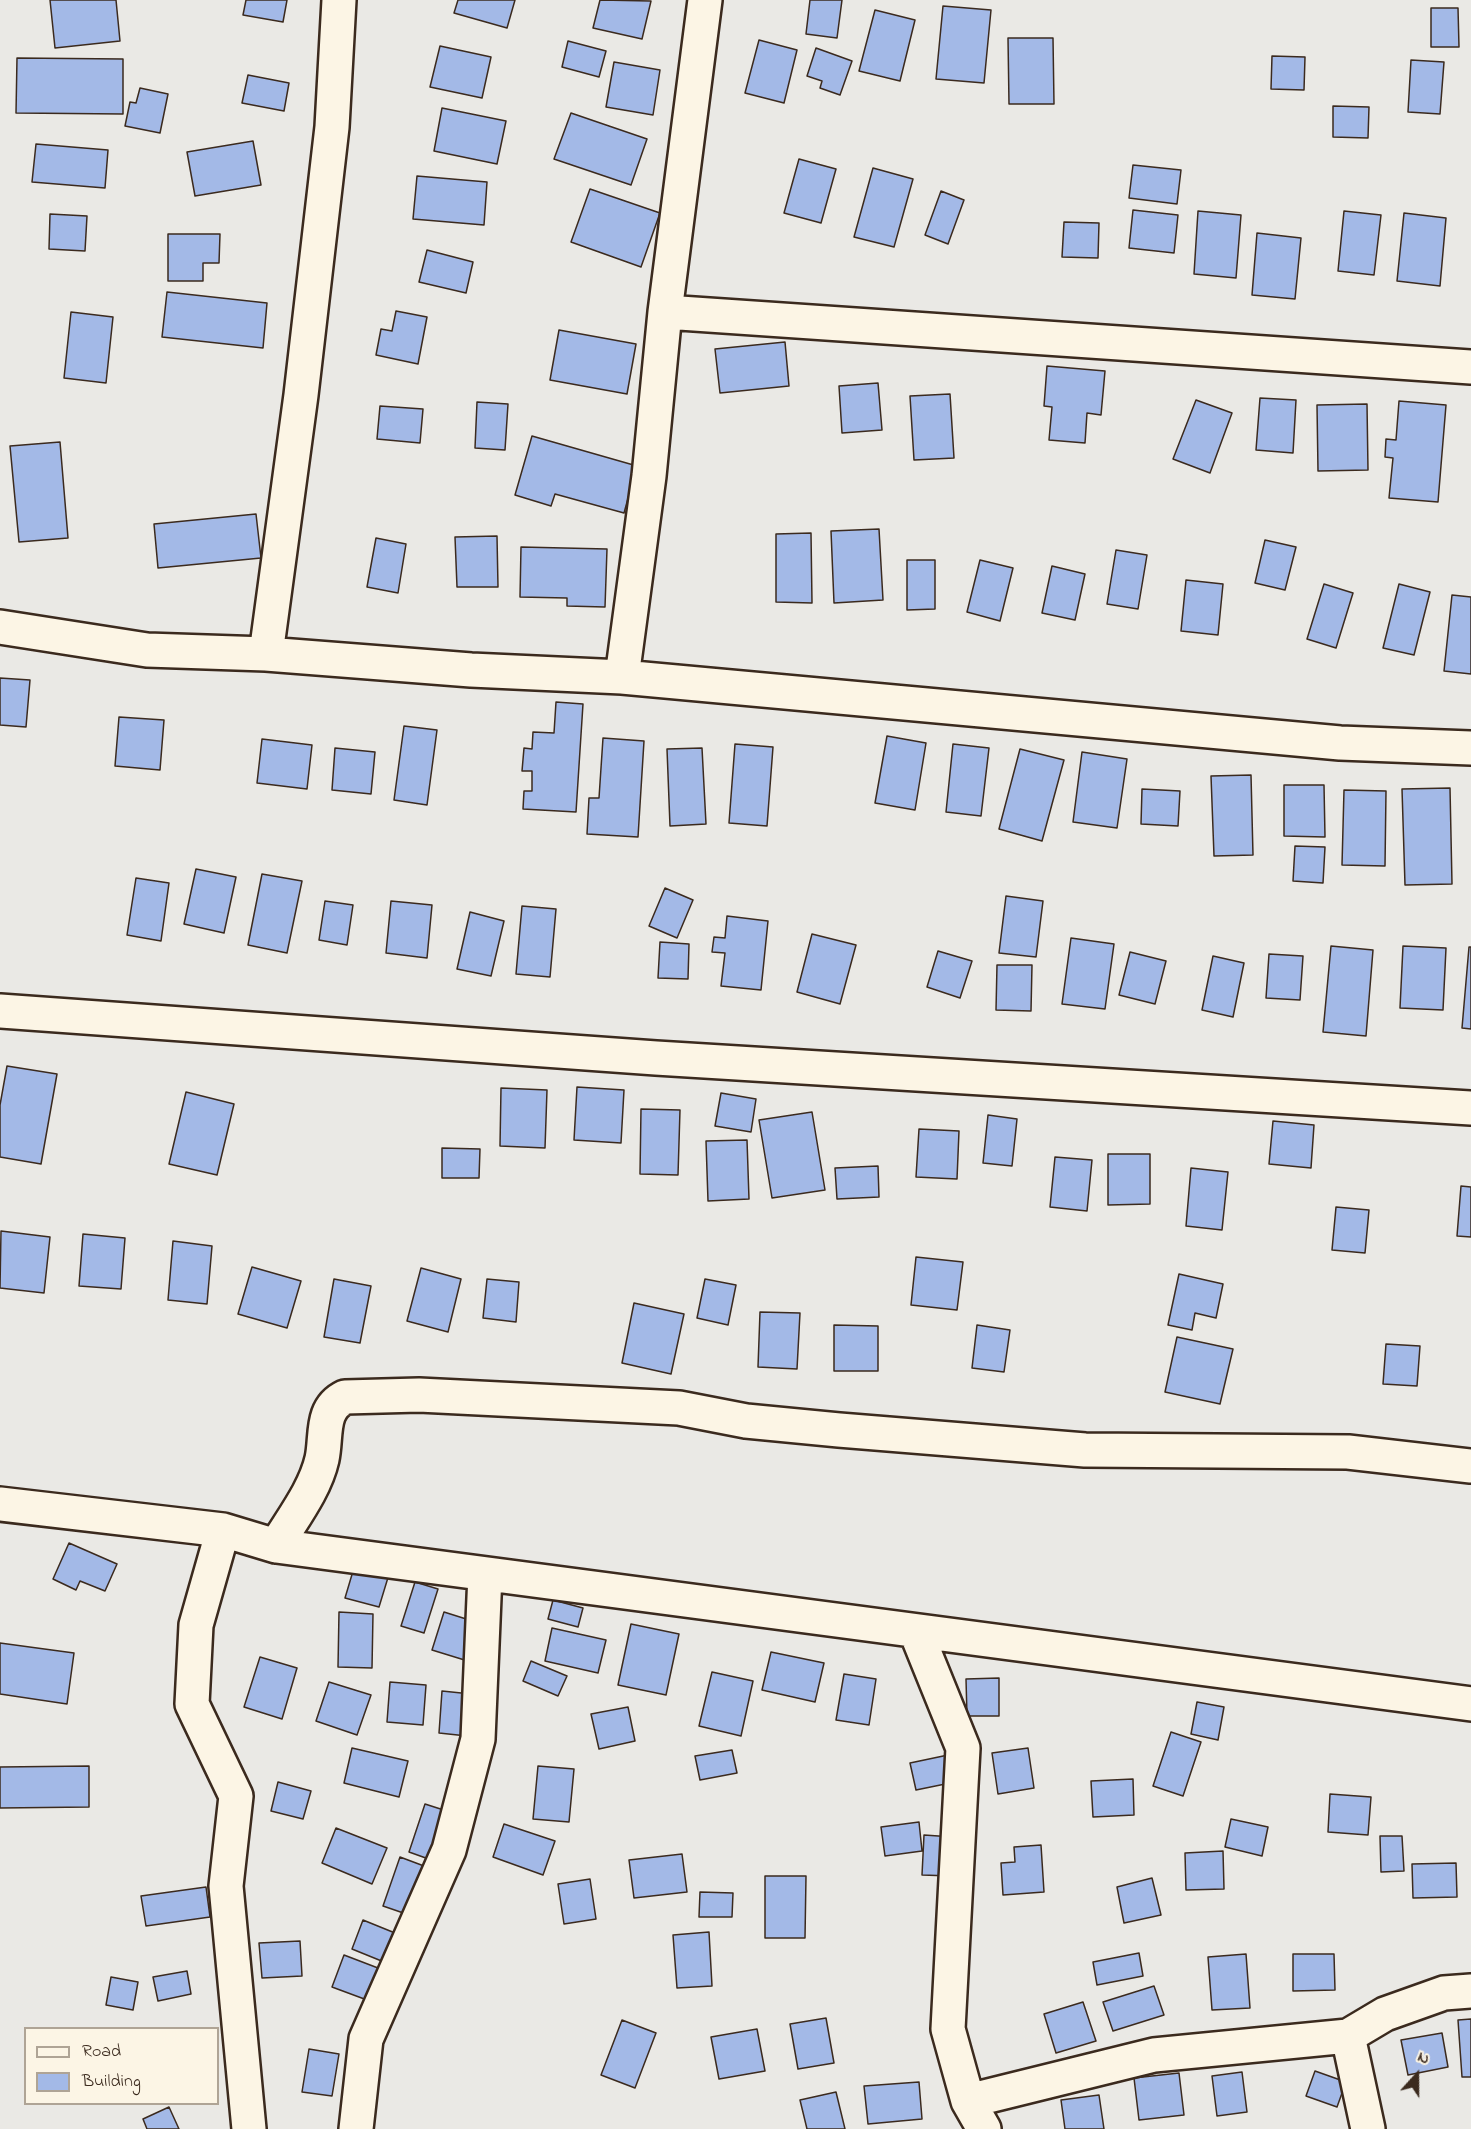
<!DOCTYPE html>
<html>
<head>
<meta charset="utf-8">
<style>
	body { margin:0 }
	#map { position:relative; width:1471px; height:2129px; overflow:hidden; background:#eae9e5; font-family:"Indie Flower",sans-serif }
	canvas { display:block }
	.legend { position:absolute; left:24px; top:2027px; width:195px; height:78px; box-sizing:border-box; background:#fcf5e5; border:2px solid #afa495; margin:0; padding:8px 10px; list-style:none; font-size:18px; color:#3b2a1e }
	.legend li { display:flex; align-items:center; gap:12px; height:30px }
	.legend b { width:30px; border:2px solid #afa495 }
	.north { position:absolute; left:1387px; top:2045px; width:60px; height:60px; -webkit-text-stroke:4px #fcf5e5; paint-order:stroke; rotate:21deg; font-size:16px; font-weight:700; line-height:24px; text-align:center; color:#3b2a1e }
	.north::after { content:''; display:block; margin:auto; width:21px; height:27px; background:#3b2a1e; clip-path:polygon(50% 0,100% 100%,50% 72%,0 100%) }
</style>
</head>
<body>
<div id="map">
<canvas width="1471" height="2129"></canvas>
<ul class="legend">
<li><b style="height:8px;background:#fcf5e5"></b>Road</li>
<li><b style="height:16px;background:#a3b9e7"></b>Building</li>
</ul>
<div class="north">N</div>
</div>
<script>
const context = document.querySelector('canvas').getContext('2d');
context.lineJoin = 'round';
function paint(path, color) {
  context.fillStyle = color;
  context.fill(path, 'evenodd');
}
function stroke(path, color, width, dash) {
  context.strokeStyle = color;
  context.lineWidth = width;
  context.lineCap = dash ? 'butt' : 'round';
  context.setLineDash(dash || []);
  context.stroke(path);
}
const building = new Path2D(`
	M50,0H116L120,41L55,48Z
	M246,0H287L283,22L243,15Z
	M458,0H515L507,28L454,13Z
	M600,0L651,1L642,39L593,28Z
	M810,0H842L837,38L806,34Z
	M943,6L991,10L984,83L936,79Z
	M1431,8H1458L1459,47H1431Z
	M875,10L915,20L900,81L859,71Z
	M1008,38H1053L1054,104H1009Z
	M759,40L797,50L784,103L745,93Z
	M568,41L606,51L599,77L562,67Z
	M440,46L491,57L482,98L430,87Z
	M816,48L852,61L840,95L820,88L822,81L807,76Z
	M1272,56L1305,57L1304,90L1271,89Z
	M17,58L123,59V114L16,113Z
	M1411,60L1444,62L1440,114L1408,112Z
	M614,62L660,70L653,115L606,107Z
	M248,75L289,83L284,111L242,103Z
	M140,88L168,94L160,133L125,126L130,102L136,103Z
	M1333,106L1369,107L1368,138L1333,137Z
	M442,108L506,121L497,164L434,151Z
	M571,113L647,139L631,185L554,159Z
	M253,141L261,185L195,196L187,152Z
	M36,144L108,150L105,188L32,182Z
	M799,159L836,169L821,223L784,213Z
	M1133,165L1181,170L1177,204L1129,198Z
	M873,168L913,179L894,247L854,237Z
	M417,176L487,182L484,225L413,219Z
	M590,189L660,213L641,267L571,242Z
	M941,191L964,200L948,244L925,235Z
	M1133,210L1178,215L1174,253L1129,248Z
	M1198,211L1241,215L1236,278L1194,274Z
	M1344,211L1381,215L1374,275L1338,271Z
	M1404,213L1446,218L1440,286L1397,281Z
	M50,214L87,216L85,251L49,249Z
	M1064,222L1099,223L1098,258L1062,257Z
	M1257,233L1301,238L1295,299L1252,295Z
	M168,234H220L219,263H203V281H168Z
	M427,250L473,262L466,293L419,282Z
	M167,292L267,303L263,348L162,337Z
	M396,311L427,317L418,364L376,355L381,329L392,331Z
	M71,312L113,317L106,383L64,378Z
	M559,330L636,344L627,394L550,380Z
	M785,342L789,386L720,393L715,349Z
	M1047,366L1105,371L1101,415L1087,413L1085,443L1049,440L1052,407L1044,406Z
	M878,383L882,430L842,433L839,386Z
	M950,394L954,458L914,460L910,396Z
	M1260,398L1296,400L1293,453L1256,450Z
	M1196,400L1232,413L1210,473L1173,459Z
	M1399,401L1446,405L1438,502L1389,498L1393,458L1385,457L1386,439L1396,440Z
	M477,402L508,404L505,450L475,448Z
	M1367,404L1368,470L1318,471L1317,405Z
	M380,406L423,409L420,443L377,439Z
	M532,436L637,466L624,513L555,494L551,506L515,495Z
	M60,442L68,538L19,542L10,446Z
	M256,514L261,558L158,568L154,524Z
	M879,529L883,600L834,603L831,531Z
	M811,533L812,603L776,602V534Z
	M497,536L498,587H457L455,537Z
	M376,538L406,544L398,593L367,587Z
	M1265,540L1296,547L1285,590L1255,583Z
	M521,547L607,549L605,607L567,606V598L520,597Z
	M1116,550L1147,555L1138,609L1107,604Z
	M907,560H935V609L907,610Z
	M980,560L1013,568L1000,621L967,612Z
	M1052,566L1085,574L1075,620L1042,613Z
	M1186,580L1223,584L1218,635L1181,631Z
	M1324,584L1353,593L1336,648L1307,639Z
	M1399,584L1430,592L1414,655L1383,648Z
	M1452,595L1471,597V674L1444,671Z
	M0,678L30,680L26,727L0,725Z
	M556,702L583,704L576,812L523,809L524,791H532V771H522L524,748L532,749L533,732L554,733Z
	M119,717L164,720L160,770L115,766Z
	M404,726L437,730L427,805L394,800Z
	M887,736L926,743L915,810L875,803Z
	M603,738L644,741L638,837L587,834L589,798H599Z
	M262,739L312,745L307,789L257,783Z
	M735,744L773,747L767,826L729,823Z
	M953,744L989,748L981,816L946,812Z
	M335,748L375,752L371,794L332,790Z
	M702,748L706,824L670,826L667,749Z
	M1020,749L1064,760L1042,841L999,829Z
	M1082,752L1127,759L1117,828L1073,822Z
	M1251,775L1253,855L1214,856L1211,776Z
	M1284,785H1324L1325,837L1284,836Z
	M1450,788L1452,884L1405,885L1402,789Z
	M1142,789L1180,791L1178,826L1141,824Z
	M1344,790L1386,791L1385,866L1342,865Z
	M1295,846L1325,847L1323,883L1293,881Z
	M196,869L236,877L224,933L184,924Z
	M262,874L302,881L287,953L248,945Z
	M136,878L169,883L161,941L127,935Z
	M665,888L693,900L677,938L649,926Z
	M1006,896L1043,901L1036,957L999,953Z
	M325,901L353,905L347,945L319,940Z
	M391,901L432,905L427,958L386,953Z
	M522,906L556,909L550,977L516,974Z
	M470,912L504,921L491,976L457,969Z
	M727,916L768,921L761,990L721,986L725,953L712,952L714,937L725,938Z
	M812,934L856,945L840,1004L797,992Z
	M1071,938L1114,944L1105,1009L1062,1004Z
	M660,942L689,944L688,979L658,978Z
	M1331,946L1373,950L1366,1036L1323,1032Z
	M1403,946L1446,948L1443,1010L1400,1008Z
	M1469,947H1471V1029L1462,1028Z
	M938,951L972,961L960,998L927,987Z
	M1130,952L1166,961L1155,1004L1119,995Z
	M1269,954L1303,956L1300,1000L1266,998Z
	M1213,956L1244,963L1233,1017L1202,1010Z
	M997,965H1032L1031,1011L996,1010Z
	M7,1066L57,1074L41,1164L0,1157V1105Z
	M577,1087L624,1090L621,1143L574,1140Z
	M501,1088L547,1090L545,1148L500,1146Z
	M186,1092L234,1104L217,1175L169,1164Z
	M721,1093L756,1099L751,1132L715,1126Z
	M641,1109L680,1110L678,1175L640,1174Z
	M812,1112L825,1190L772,1198L759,1120Z
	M988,1115L1017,1119L1012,1166L983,1163Z
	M1273,1121L1314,1125L1311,1168L1269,1164Z
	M919,1129L959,1131L957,1179L916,1177Z
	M747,1140L749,1199L708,1201L706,1141Z
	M442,1148L480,1149L479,1178H442Z
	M1108,1154H1150V1204L1108,1205Z
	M1055,1157L1092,1160L1087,1211L1050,1207Z
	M878,1166L879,1197L837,1199L835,1168Z
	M1191,1168L1228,1172L1222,1230L1186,1226Z
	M1461,1186L1471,1187V1237L1457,1236Z
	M1336,1207L1369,1210L1365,1253L1332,1250Z
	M1,1231L50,1237L44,1293L0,1288Z
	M83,1234L125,1238L121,1289L79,1286Z
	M173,1241L212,1246L207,1304L168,1300Z
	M916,1257L963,1262L957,1310L911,1305Z
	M252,1267L301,1281L287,1328L238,1314Z
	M421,1268L461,1279L448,1332L407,1321Z
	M1179,1274L1223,1284L1216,1318L1195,1313L1192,1330L1168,1325Z
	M334,1279L371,1286L360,1343L324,1337Z
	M487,1279L519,1282L516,1322L483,1318Z
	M705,1279L736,1285L728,1325L697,1318Z
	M634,1303L684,1314L671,1374L622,1363Z
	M760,1312L800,1313L797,1369L758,1367Z
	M834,1325L878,1326V1371H834Z
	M977,1325L1010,1330L1004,1372L972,1368Z
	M1177,1337L1233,1349L1220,1404L1165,1392Z
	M1386,1344L1420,1346L1417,1386L1383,1384Z
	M69,1543L117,1564L105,1591L80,1581L76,1590L53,1579Z
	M356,1561L390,1571L379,1607L345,1598Z
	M415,1582L438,1589L424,1633L401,1626Z
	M553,1600L583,1608L578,1627L548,1619Z
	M339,1612L373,1614L372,1668L338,1667Z
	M444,1612L482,1624L471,1662L432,1650Z
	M631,1624L679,1634L666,1695L618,1685Z
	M552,1628L606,1640L598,1673L545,1661Z
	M0,1643L74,1653L67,1704L0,1694Z
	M771,1652L824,1663L815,1702L762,1690Z
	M260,1657L297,1668L282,1719L244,1707Z
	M531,1661L567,1676L558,1696L523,1681Z
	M712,1672L753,1681L741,1736L699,1726Z
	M844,1674L876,1679L869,1725L836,1720Z
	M999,1678V1716H967L966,1679Z
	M329,1682L371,1695L357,1735L316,1721Z
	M390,1682L426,1685L423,1725L387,1722Z
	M442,1691L471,1694L467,1736L439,1733Z
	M1197,1702L1224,1707L1218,1740L1191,1734Z
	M628,1707L635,1741L599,1749L591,1714Z
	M1171,1732L1201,1742L1183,1796L1153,1786Z
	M352,1748L408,1761L399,1797L344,1783Z
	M1028,1748L1034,1788L998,1794L992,1753Z
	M732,1750L737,1773L700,1780L695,1756Z
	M948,1755L955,1782L916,1790L910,1763Z
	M89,1766V1807L0,1808V1767Z
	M538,1766L574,1769L569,1822L533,1819Z
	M1133,1779L1134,1815L1093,1817L1091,1781Z
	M278,1782L311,1791L303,1819L271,1811Z
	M1330,1794L1371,1797L1368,1835L1328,1832Z
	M425,1804L453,1813L437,1862L409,1852Z
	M1231,1819L1268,1827L1262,1856L1225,1847Z
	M919,1822L922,1851L885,1856L881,1827Z
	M504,1824L555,1841L543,1875L493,1857Z
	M336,1828L387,1848L372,1884L322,1863Z
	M924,1835L953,1837L951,1876L922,1875Z
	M1380,1836H1402L1404,1871L1381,1872Z
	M1041,1845L1044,1892L1003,1895L1001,1863L1015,1862L1014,1847Z
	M1223,1851L1224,1889L1186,1890L1185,1853Z
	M682,1854L687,1892L634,1898L629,1860Z
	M400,1857L432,1869L415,1917L383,1906Z
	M1456,1863L1457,1897L1413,1898L1412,1864Z
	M765,1876H806L805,1938H765Z
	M1152,1878L1161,1915L1124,1923L1117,1887Z
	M590,1879L596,1919L564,1924L558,1884Z
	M206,1887L210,1917L146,1926L141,1896Z
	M700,1892L733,1893L732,1917H699Z
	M363,1920L395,1933L384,1962L352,1949Z
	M709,1932L712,1986L677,1988L673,1935Z
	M300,1941L302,1976L262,1978L259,1943Z
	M1139,1953L1143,1976L1097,1985L1093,1962Z
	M1246,1954L1250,2008L1212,2010L1208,1957Z
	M1293,1954H1334L1335,1990L1293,1991Z
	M344,1955L378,1968L367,2000L332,1987Z
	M187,1971L191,1994L158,2001L153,1977Z
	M111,1977L138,1982L133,2010L106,2005Z
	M1154,1986L1164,2015L1113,2031L1103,2002Z
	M1083,2002L1096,2041L1056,2053L1044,2014Z
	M826,2018L834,2063L798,2069L790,2024Z
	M1471,2019V2077H1462L1458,2020Z
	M622,2020L656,2033L635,2088L601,2075Z
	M757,2029L765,2071L719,2079L711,2037Z
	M1442,2033L1448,2067L1408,2075L1401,2040Z
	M309,2049L339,2054L332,2096L302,2092Z
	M1315,2071L1346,2082L1337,2107L1306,2096Z
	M1242,2072L1247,2112L1217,2116L1212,2076Z
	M1179,2073L1184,2115L1139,2120L1134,2078Z
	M919,2082L922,2119L868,2124L864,2086Z
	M836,2092L845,2129H807L800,2100Z
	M1099,2095L1104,2129H1065L1061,2100Z
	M169,2107L179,2129H147L143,2119Z`);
paint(building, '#a3b9e7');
stroke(building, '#3b2a1e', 1.5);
const minor = new Path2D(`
	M665,312L1471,367
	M0,627L147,650L266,654L471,670L622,677L1340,743L1471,748
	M266,654L301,395L332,127L339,0
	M622,677L649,476L665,312L705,0
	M0,1011L656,1058L1471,1108
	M0,1504L223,1530L276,1546L1471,1704
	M223,1530L196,1625L192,1704L236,1796L226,1886L249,2129
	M276,1546C292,1519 315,1490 322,1459C327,1436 320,1409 345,1397L419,1395L679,1408L746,1421L839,1430L1085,1450L1348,1452L1471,1466
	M916,1632L963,1748L948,2029L968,2101L984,2129
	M1348,2036L1368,2129
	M968,2101L1154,2055L1348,2036L1385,2014L1444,1993L1471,1991
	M356,2129L366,2039L449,1850L478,1739L485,1574`);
stroke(minor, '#3b2a1e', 38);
stroke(minor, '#fcf5e5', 33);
</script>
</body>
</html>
